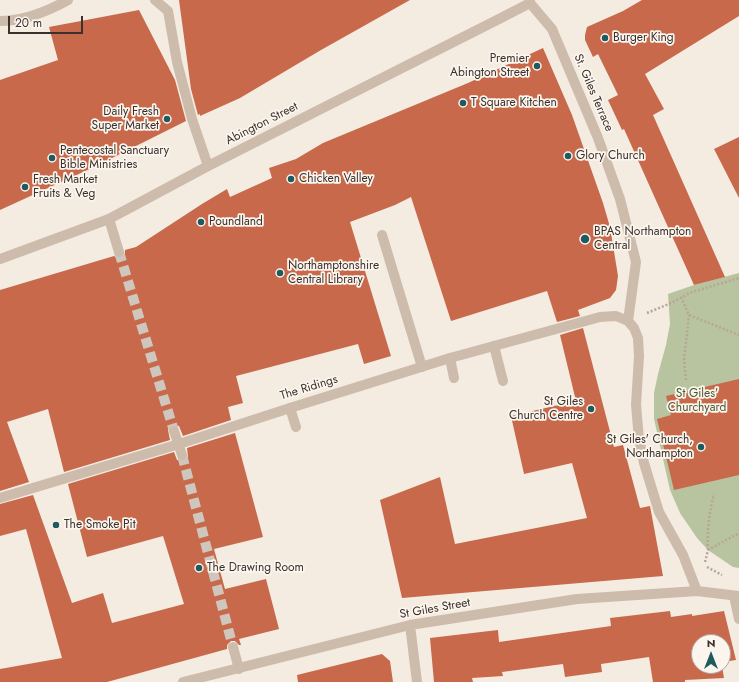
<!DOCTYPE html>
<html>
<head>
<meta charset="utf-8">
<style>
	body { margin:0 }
	#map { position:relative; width:739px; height:682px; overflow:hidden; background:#f4ebe1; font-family:Jost,sans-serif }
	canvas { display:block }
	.north { position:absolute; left:691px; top:634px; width:40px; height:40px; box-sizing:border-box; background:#fbf5ee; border:1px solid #aea6a0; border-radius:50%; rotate:0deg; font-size:11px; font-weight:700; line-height:16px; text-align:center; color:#3b302b }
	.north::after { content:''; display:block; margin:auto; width:14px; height:18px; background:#1f5a5e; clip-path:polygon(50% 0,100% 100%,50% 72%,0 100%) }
	.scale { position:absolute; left:8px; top:16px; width:75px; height:18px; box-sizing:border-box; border:2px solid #3b302b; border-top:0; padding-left:5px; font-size:12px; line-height:14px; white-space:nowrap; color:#3b302b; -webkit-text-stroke:3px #fbf5ee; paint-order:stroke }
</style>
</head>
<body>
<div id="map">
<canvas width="739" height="682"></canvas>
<div class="north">N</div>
<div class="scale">20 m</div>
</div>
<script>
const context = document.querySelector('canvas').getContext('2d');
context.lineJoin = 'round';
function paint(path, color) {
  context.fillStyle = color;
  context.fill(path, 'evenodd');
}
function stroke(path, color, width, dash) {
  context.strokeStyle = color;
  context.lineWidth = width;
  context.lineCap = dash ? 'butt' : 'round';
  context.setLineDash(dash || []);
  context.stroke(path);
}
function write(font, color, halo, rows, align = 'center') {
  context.font = font + ' Jost,sans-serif';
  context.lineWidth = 3.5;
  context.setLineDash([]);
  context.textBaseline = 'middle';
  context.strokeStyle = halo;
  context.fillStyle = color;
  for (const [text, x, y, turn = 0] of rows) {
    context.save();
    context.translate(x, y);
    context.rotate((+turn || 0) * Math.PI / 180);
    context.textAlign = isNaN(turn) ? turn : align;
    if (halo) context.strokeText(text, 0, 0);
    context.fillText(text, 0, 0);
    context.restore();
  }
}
paint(new Path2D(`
	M739,273V568L733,567L708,550L697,538L680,513L670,490L654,419V393L658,374L666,345L670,324L668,294L694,285Z`), '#b8c4a0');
paint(new Path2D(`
	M179,0H410L321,50L240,98L200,116V114L198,115L191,89Z
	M642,0H739V16L645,74L664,109L653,115L725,277L694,285L624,129L622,130L608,100L618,95L598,54L593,57L585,40V35L587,27L623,11Z
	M139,10L175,80L186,121L94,167L0,210V80L58,60L49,27Z
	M543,48L572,115L603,203L610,227L618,276L616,290L610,298L578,310L580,316L557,322L547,291L451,321L411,197L395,205L350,222L391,356L364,364L358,344L236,376L243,403L228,407L231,420L183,436L179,426L172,425L169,426L168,430L170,440L64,472L48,409L7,422L29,482L0,491V290L114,256L117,258H121L125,254V250L136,247L202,204L227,189L230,197L272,178L269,168L296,159L323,143L468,83Z
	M739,137V198L714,149Z
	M583,328L614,447L623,445L640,508L650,506L663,576L402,598L380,500L440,477L455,544L587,518L572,463L524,474L511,416L576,401L560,335Z
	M739,379V475L674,490L657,419L671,415L666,396Z
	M235,433L263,537L214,549L225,589L266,579L279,629L239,639L241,645H239L235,641H231L227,645V649L107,682H0V669L62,658L26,529L0,536V504L33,495L72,603L103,593L112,623L184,604L163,536L87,557L68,484L174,452L177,460L184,461L188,457L187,448Z
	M670,611L671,617L692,614V616L724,611L736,660L723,662V642H699V666H722L724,678L685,680V682H653L649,657L601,664L602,672L565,677L563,664L502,672L503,676L472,678L473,682H434L430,638L498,630L499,642L611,626L610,618Z
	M382,654L390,661L393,682H298L297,675Z`), '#c8694b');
stroke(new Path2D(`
	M119,252L174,431
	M182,455L233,647`), '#cfc6bd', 10, [10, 5]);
stroke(new Path2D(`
	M681,297L689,315L739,335
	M647,313L669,304L692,292L739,278
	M686,380L684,360L689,315
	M708,550C707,531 709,513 714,494
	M705,562L708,550L739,533
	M707,567L722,575`), '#b9a596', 2.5, [2, 2]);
stroke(new Path2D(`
	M155,0L168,11L177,62L192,119L208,166
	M109,219L119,252
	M382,235L422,367
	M494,346L503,381
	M450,358L454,378
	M290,408L296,427`), '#cdbbac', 10);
stroke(new Path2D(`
	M530,3L552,29L598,138L620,199L636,262L628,321L634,328L638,338L639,356L636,405L639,439L644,463L659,512L683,555L697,591
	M0,21C23,21 48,11 68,0
	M0,259L109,219L208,166L499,19L530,3V0
	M174,431L182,455
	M0,498L179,444L290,408L450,358L600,317L616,316L628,321
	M734,596L739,619
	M410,625L417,682
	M233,647L239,669
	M183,682L410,625L577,599L697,591L739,596`), '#cdbbac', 10);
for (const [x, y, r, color] of [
	[605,38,4,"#1f5a5e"],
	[537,66,4,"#1f5a5e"],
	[463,103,4,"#1f5a5e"],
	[167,119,4,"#1f5a5e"],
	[568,156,4,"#1f5a5e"],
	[52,158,4,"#1f5a5e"],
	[291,179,4,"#1f5a5e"],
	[25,187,4,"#1f5a5e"],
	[201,222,4,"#1f5a5e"],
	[585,239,5,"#1f5a5e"],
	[280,273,4,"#1f5a5e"],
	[591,409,4,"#1f5a5e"],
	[701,447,4,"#1f5a5e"],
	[56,525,4,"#1f5a5e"],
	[199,568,4,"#1f5a5e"]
]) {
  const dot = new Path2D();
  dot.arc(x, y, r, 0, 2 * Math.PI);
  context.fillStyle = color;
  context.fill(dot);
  stroke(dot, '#fbf5ee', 1.5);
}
write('12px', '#3b302b', '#fbf5ee', [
	["Burger King",613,38],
	["Premier",529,59,"right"],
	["Abington Street",529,73,"right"],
	["T Square Kitchen",471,103],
	["Daily Fresh",159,112,"right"],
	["Super Market",159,126,"right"],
	["Pentecostal Sanctuary",60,151],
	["Bible Ministries",60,165],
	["Glory Church",576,156],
	["Chicken Valley",299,179],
	["Fresh Market",33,180],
	["Fruits & Veg",33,194],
	["Poundland",209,222],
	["BPAS Northampton",594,232],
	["Central",594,246],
	["Northamptonshire",288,266],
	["Central Library",288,280],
	["St Giles",583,402,"right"],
	["Church Centre",583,416,"right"],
	["St Giles' Church,",693,440,"right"],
	["Northampton",693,454,"right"],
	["The Smoke Pit",64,525],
	["The Drawing Room",207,568]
], 'left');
write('12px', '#3b302b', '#fbf5ee', [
	["St. Giles Terrace",593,93,67],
	["Abington Street",262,124,-27],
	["The Ridings",309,388,-17],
	["St Giles Street",435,609,-10]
]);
write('12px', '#4a5a2e', '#fbf5ee', [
	["St Giles'",697,394],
	["Churchyard",697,408]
]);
</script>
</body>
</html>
